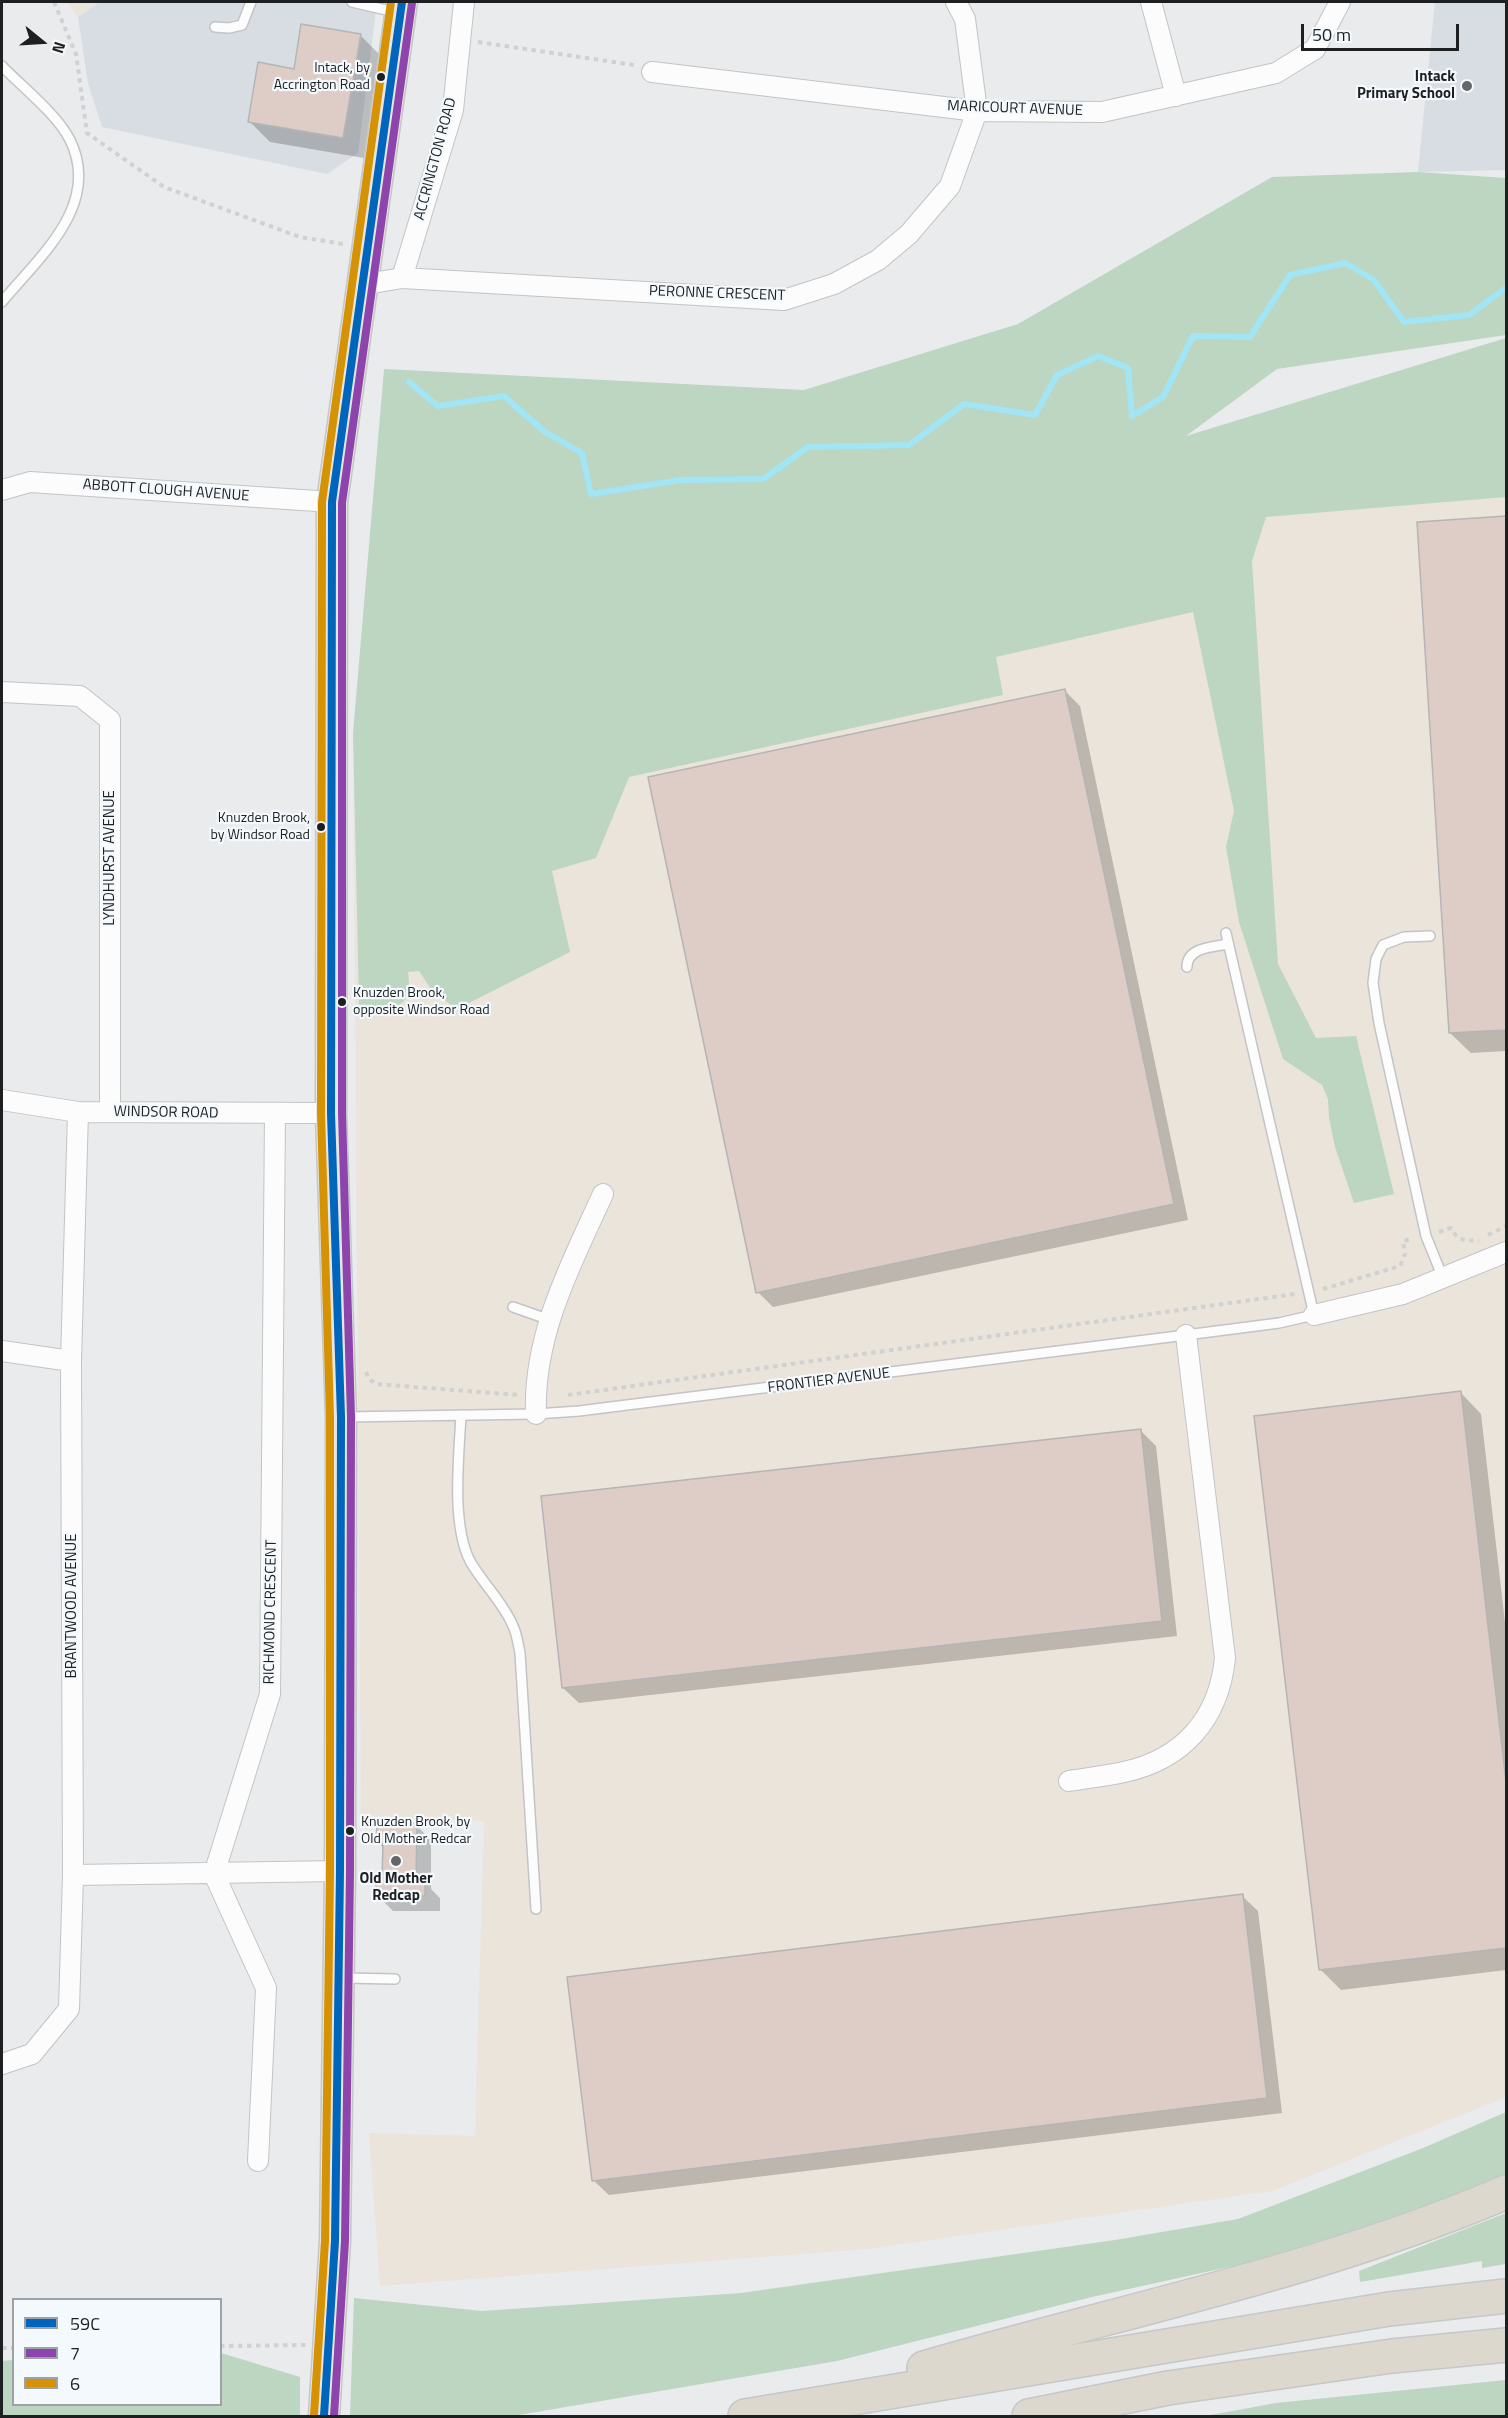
<!DOCTYPE html>
<html>
<head>
<meta charset="utf-8">
<style>
	body { margin:0 }
	#map { position:relative; width:1508px; height:2418px; overflow:hidden; background:#e9ebed; font-family:"Titillium Web",sans-serif }
	canvas { display:block }
	.frame { position:absolute; inset:0; border:3px solid #1d1f20; pointer-events:none }
	.legend { position:absolute; left:12px; top:2298px; width:210px; height:108px; box-sizing:border-box; background:#f4f9fd; border:2px solid #9ea2a5; margin:0; padding:8px 10px; list-style:none; font-size:18px; color:#1d1f20 }
	.legend li { display:flex; align-items:center; gap:12px; height:30px }
	.legend b { width:30px; border:2px solid #9ea2a5 }
	.north { position:absolute; left:12px; top:12px; width:60px; height:60px; -webkit-text-stroke:4px #f4f9fd; paint-order:stroke; rotate:108deg; font-size:16px; font-weight:700; line-height:24px; text-align:center; color:#1d1f20 }
	.north::after { content:''; display:block; margin:auto; width:21px; height:27px; background:#1d1f20; clip-path:polygon(50% 0,100% 100%,50% 72%,0 100%) }
	.scale { position:absolute; left:1301px; top:24px; width:158px; height:27px; box-sizing:border-box; border:3px solid #1d1f20; border-top:0; padding-left:8px; font-size:18px; line-height:21px; white-space:nowrap; color:#1d1f20; -webkit-text-stroke:4px #f4f9fd; paint-order:stroke }
</style>
</head>
<body>
<div id="map">
<canvas width="1508" height="2418"></canvas>
<div class="frame"></div>
<ul class="legend">
<li><b style="height:8px;background:#0065bd"></b>59C</li>
<li><b style="height:8px;background:#8e44ad"></b>7</li>
<li><b style="height:8px;background:#d69205"></b>6</li>
</ul>
<div class="north">N</div>
<div class="scale">50 m</div>
</div>
<script>
const context = document.querySelector('canvas').getContext('2d');
context.lineJoin = 'round';
function paint(path, color) {
  context.fillStyle = color;
  context.fill(path, 'evenodd');
}
function stroke(path, color, width, dash) {
  context.strokeStyle = color;
  context.lineWidth = width;
  context.lineCap = dash ? 'butt' : 'round';
  context.setLineDash(dash || []);
  context.stroke(path);
}
function write(font, color, halo, rows, align = 'center') {
  context.font = font + ' "Titillium Web",sans-serif';
  context.lineWidth = 4.5;
  context.setLineDash([]);
  context.textBaseline = 'middle';
  context.strokeStyle = halo;
  context.fillStyle = color;
  for (const [text, x, y, turn = 0] of rows) {
    context.save();
    context.translate(x, y);
    context.rotate((+turn || 0) * Math.PI / 180);
    context.textAlign = isNaN(turn) ? turn : align;
    if (halo) context.strokeText(text, 0, 0);
    context.fillText(text, 0, 0);
    context.restore();
  }
}
paint(new Path2D(`
	M99,2H377L358,153L327,174L102,127L88,83L78,17Z
	M1435,2H1506V170L1418,172Z`), '#d7dde3');
paint(new Path2D(`
	M68,2H99L78,17Z
	M1506,338V2097L1272,2191L867,2249L380,2286L369,2133L475,2136L484,1821L361,1816L353,733L570,801Z`), '#ebe4da');
paint(new Path2D(`
	M1418,172L1506,178V335L1277,369L1186,436L1506,338V497L1266,517L1252,561L1278,964L1316,1038L1356,1036L1394,1194L1354,1203L1335,1147L1329,1118L1328,1099L1322,1085L1283,1059L1239,922L1226,847L1234,811L1193,612L996,657L1003,695L629,777L596,858L552,871L570,952L457,1009L433,992L419,971L408,972C409,981 410,989 407,997C401,1008 378,1015 367,1010C364,1009 362,1006 359,1004L353,733L384,369L804,390L1018,324L1272,177Z
	M1506,2112V2174L1464,2192L1349,2232L1247,2263L1092,2297L837,2361L513,2416H350L354,2298L482,2311L741,2293L1115,2240L1238,2219L1423,2148Z
	M1506,2213V2264L1482,2268V2261L1360,2282L1359,2271Z
	M221,2353L300,2377V2416H2V2361L13,2360L14,2404H220Z
	M1506,2380V2416H1205L1276,2403Z`), '#bcd6c2');
paint(new Path2D(`
	M302,26L361,36L381,56L364,158L270,142L249,121L295,70Z
	M1506,518V1051L1471,1053L1450,1033L1418,523Z
	M1065,691L1080,706L1188,1220L773,1307L758,1292Z
	M1461,1393L1481,1414L1506,1631V1970L1341,1990L1320,1969Z
	M1140,1430L1156,1446L1177,1636L579,1703L563,1688Z
	M416,1825L431,1840V1889L440,1898V1911H393L377,1895L384,1878V1849L378,1842Z
	M1242,1896L1258,1911L1282,2113L609,2195L593,2180Z`), '#0003');
stroke(new Path2D(`
	M409,382L438,406L504,396L545,432L582,453L591,494L681,480L763,479L808,447L909,445L964,404L1035,415L1057,375L1098,356L1128,368L1132,416L1163,397L1193,336L1250,337L1290,275L1345,263L1374,280L1404,322L1469,315L1506,288`), '#a2e5f5', 6);
const building = new Path2D(`
	M301,24L361,34L343,138L248,122L258,62L294,69Z
	M1506,516V1030L1449,1033L1417,522Z
	M1065,689L1174,1204L756,1293L648,777Z
	M1461,1391L1506,1782V1948L1319,1970L1254,1416Z
	M1141,1429L1162,1621L562,1688L541,1496Z
	M377,1823H417L416,1881H425V1896H376V1877H382L383,1843H376Z
	M1243,1894L1267,2098L592,2181L567,1977Z`);
paint(building, '#ddcdc6');
stroke(building, '#b4b5b5', 1.5);
const lane = new Path2D(`
	M352,2L395,12
	M215,27L229,28L242,25L251,2
	M2,66C22,87 57,114 70,140C102,205 39,257 2,302
	M1430,936L1404,937L1383,945L1376,959L1373,983L1379,1023L1426,1236L1443,1278
	M1187,967C1187,947 1213,947 1228,944
	M513,1307L550,1320
	M461,1415C459,1456 451,1524 470,1561C483,1584 503,1602 513,1626C517,1634 518,1644 520,1653L536,1909
	M344,1417L536,1414L579,1411L1186,1335L1279,1323L1314,1315L1226,933
	M343,1978L395,1979`);
const street = new Path2D(`
	M1151,2L1176,96
	M652,72L977,111L1102,112L1276,73L1315,49L1340,2
	M402,278L453,110L464,2
	M361,285L402,278L784,300L834,284L878,260L909,234L950,186L977,111L965,19L956,2
	M2,490L30,482L332,502
	M2,692L80,696L110,720V1112
	M2,1100L78,1112L331,1113
	M1314,1315L1403,1294L1506,1252
	M2,1351L71,1361
	M536,1414C533,1335 571,1264 603,1194
	M1069,1781C1087,1778 1106,1776 1124,1772C1184,1759 1219,1718 1225,1658L1186,1335
	M73,1875L340,1871
	M2,2064L32,2054L69,2009L73,1875L71,1361L78,1112
	M258,2161L266,1988L214,1874L270,1694L275,1114`);
const primary = new Path2D(`
	M324,2416L335,2241L340,1871L341,1417L331,1113L332,502L402,2`);
const highway = new Path2D(`
	M924,2368C1119,2311 1320,2272 1506,2192
	M745,2416L1389,2309L1506,2296
	M1029,2416L1168,2388L1392,2356L1506,2345`);
stroke(lane, '#c2c4c5', 12);
stroke(street, '#c2c4c5', 22);
stroke(primary, '#c5c7c8', 33);
stroke(highway, '#c5c7c8', 36);
stroke(new Path2D(`
	M54,2L76,54L87,133L164,187L300,237L343,244
	M478,42L634,65
	M1439,1232L1451,1228C1458,1241 1465,1241 1479,1240
	M1488,1235L1506,1226
	M1323,1289L1400,1266L1405,1254L1403,1241L1412,1239
	M366,1372L369,1379L376,1384L519,1395
	M568,1395L1295,1294
	M220,2346L306,2345
	M2,2348H14`), '#d0d1d1', 4, [4.5, 4.5]);
stroke(lane, '#fcfcfc', 9);
stroke(street, '#fcfcfc', 20);
stroke(primary, '#e9e6df', 30);
stroke(highway, '#dcd8cd', 33);
stroke(new Path2D(`
	M324,2416L335,2241L340,1871L341,1417L331,1113L332,502L402,2`), '#0065bd', 8);
stroke(new Path2D(`
	M334,2416L345,2241L350,1871L351,1417L342,1113V503L412,3`), '#8e44ad', 8);
stroke(new Path2D(`
	M314,2415L325,2241L330,1871V1417L321,1113L322,502L391,2`), '#d69205', 8);
for (const [x, y, r, color] of [
	[381,77,5,"#1d1f20"],
	[1467,86,6,"#646668"],
	[321,827,5,"#1d1f20"],
	[342,1002,5,"#1d1f20"],
	[350,1831,5,"#1d1f20"],
	[396,1861,6,"#646668"]
]) {
  const dot = new Path2D();
  dot.arc(x, y, r, 0, 2 * Math.PI);
  context.fillStyle = color;
  context.fill(dot);
  stroke(dot, '#f4f9fd', 2);
}
write('14px', '#1d1f20', '#f4f9fd', [
	["Intack, by",370,69],
	["Accrington Road",370,86],
	["Knuzden Brook,",310,819],
	["by Windsor Road",310,836],
	["Knuzden Brook,",353,994,"left"],
	["opposite Windsor Road",353,1011,"left"],
	["Knuzden Brook, by",361,1823,"left"],
	["Old Mother Redcar",361,1840,"left"]
], 'right');
write('bold 15px', '#1d1f20', '#f4f9fd', [
	["Intack",1455,77],
	["Primary School",1455,94],
	["Old Mother",396,1879,"center"],
	["Redcap",396,1896,"center"]
], 'right');
write('15px', '#1d1f20', '#f4f9fd', [
	["MARICOURT AVENUE",1015,109,2],
	["ACCRINGTON ROAD",436,159,-75],
	["PERONNE CRESCENT",717,294,2],
	["ABBOTT CLOUGH AVENUE",166,491,4],
	["LYNDHURST AVENUE",110,858,-90],
	["WINDSOR ROAD",166,1113,1],
	["FRONTIER AVENUE",829,1381,-7],
	["BRANTWOOD AVENUE",72,1606,-90],
	["RICHMOND CRESCENT",271,1612,-89]
]);
</script>
</body>
</html>
